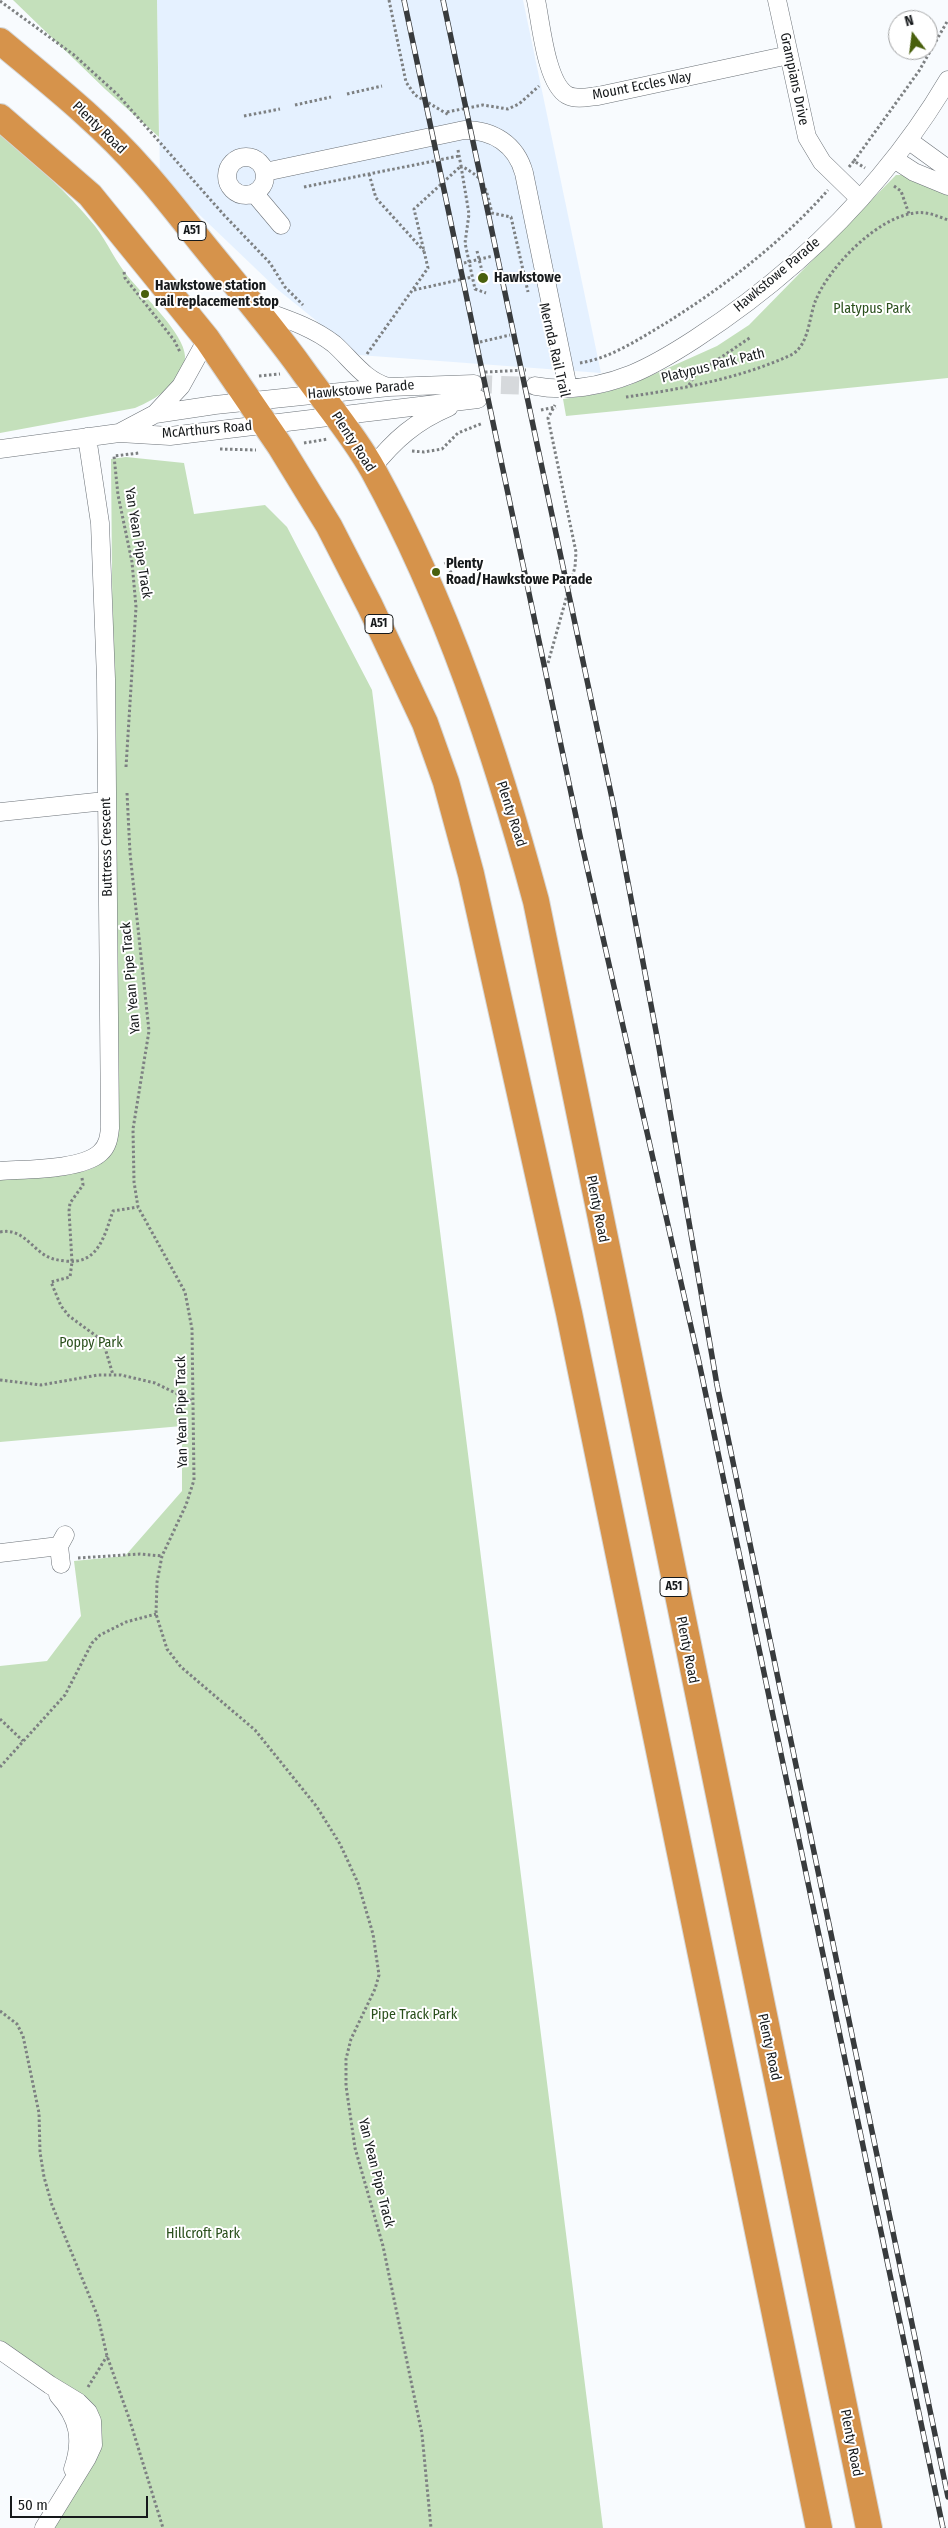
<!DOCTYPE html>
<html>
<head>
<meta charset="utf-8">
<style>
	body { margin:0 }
	#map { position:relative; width:948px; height:2528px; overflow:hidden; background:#f8fbfe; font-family:"Fira Sans Condensed",sans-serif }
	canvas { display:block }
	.north { position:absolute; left:888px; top:10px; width:50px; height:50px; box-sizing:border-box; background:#fff; border:1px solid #a2a3a4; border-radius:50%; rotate:345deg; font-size:14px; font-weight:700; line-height:20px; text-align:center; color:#16191b }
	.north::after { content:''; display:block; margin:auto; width:18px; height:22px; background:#49600d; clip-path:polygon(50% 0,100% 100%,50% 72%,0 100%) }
	.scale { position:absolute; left:10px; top:2496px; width:138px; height:22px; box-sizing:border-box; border:2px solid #16191b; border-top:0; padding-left:6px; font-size:15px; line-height:18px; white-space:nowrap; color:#16191b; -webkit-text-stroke:4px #fff; paint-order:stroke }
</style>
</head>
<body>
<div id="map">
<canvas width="948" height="2528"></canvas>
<div class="north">N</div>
<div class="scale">50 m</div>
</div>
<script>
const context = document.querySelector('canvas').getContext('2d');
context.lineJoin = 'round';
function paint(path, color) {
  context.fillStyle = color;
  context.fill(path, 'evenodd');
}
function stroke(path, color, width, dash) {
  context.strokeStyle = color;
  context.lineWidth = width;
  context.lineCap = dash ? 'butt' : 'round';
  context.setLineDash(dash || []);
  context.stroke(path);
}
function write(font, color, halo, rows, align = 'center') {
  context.font = font + ' "Fira Sans Condensed",sans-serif';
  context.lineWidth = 4;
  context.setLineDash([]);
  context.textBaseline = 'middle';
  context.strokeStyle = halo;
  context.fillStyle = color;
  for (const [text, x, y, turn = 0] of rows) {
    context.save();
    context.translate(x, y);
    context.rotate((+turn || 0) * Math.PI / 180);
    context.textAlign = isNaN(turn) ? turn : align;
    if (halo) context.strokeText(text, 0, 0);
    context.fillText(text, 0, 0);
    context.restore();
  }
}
paint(new Path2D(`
	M157,0H523L601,373L359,355L277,289L160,177Z`), '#e5f1ff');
paint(new Path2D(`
	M13,0H157L159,137L105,89Z
	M0,132C32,162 67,191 95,226C108,243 116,263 130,279C145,297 184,334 185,356C186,381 155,400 135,408L0,433Z
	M896,175H903L948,191V378L566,416L563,399L598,394L630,385L717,346L749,325Z
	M126,457L184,463L194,514L265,505L287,527L372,690L603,2528H52L101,2444C102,2436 103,2425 98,2418C79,2389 29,2361 0,2340V1666L47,1661L81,1616L74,1561L125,1556L182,1491V1426L0,1442V1180L85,1171C101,1166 114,1156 117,1138L111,459Z`), '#c4e0bb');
stroke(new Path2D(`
	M474,384L535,386`), '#d6d9dc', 18, [18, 9]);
const minor = new Path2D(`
	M536,0C541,23 546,83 567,95C576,100 588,97 598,96L789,55
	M777,0L807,137L822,162L860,199
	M908,140L948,169
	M227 176a19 19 0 1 1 38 0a19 19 0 1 1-38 0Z
	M894,159L914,172L948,186
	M265,172L464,130C493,130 516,144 524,173L568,388
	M254,193L281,225
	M256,308C283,318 311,326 334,344C352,360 364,380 388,387
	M535,386C567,392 602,386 632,374C654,365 675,352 695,339C764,294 828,239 880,176C905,146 928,114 948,80
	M155,414L181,386L207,339
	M121,432L155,414L215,405L389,387L474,384
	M0,449L119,433L170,436L478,399
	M372,468C394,440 416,421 449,407
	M0,812L105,801
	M0,1171C26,1169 81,1170 100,1153C108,1146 109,1137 110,1128L106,679L100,523L87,437
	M0,1553L59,1546
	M61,1564L59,1546L65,1535
	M0,2350L50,2385L78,2402L88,2412L92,2421L93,2445L87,2458L44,2528
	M58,2395C79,2418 83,2440 73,2469`);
const highway = new Path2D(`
	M0,41C49,82 100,122 142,170C163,193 182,218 201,242C235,284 270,325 301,368C325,402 353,434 373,470C447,605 496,753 536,901C644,1444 757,1986 869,2528
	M0,117L90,195L207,339L280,446L329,526L370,606L425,723L446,782L471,874L569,1313L819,2528`);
stroke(minor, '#6c7278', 19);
stroke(highway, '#d5d6d6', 28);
stroke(new Path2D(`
	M389,0L406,82L415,95L449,115
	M0,1L74,55L118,95L224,215L270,263L285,287L303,305
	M347,94L382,86
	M295,105L331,97
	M447,112L483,105L508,109L519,104L539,86
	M244,116L280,109
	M458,150L461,166C486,179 485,186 492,213L511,217L528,292
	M854,161L919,71L948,20
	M461,166L469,214L465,243L475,289L486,293
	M849,167L854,161L865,168
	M369,174L376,198L424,251
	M894,186L901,191L909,214
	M304,187L459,156
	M477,251L482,271
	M464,263L493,256
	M124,272L125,278L174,340L180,352
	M414,290L472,277
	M480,342L510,335
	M367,354L428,268L414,209L461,166
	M580,363C611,358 639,339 666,323C725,286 782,242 828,190
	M485,372L526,370
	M259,376L280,374
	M689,385L695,375L751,337
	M626,397C682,389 742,378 793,354C809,343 809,318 815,302C828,268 877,217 915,213C927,211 937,216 948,220
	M541,410L556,407
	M304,443L328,439
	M220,449L256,450
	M412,451L424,452L442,449L458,433L483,423
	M445,562L453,576
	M548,663L575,567L576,552L548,418L555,405
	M126,767L136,607L132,562L118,495L114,456L139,453
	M127,793L130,853L149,1031L133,1129L134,1182L138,1207L185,1292L192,1329L194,1480L186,1505L162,1556L157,1582L156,1614L167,1649L181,1667L255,1730L317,1807L340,1844L358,1883L373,1934L379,1975L375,1989L351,2039L346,2059V2086L355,2148L383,2246L422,2434L431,2528
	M82,1178L83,1185L70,1203L69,1211L72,1262L70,1277L51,1282L61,1306L69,1316L103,1341L113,1375
	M0,1232C20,1228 29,1244 43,1254C50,1259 57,1260 65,1261C98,1265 104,1237 113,1211L138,1207
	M0,1380L41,1385L98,1375H121L155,1383L192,1401
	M78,1558L140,1554L162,1556
	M0,1719L23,1741
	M0,1767L65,1695L92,1643L100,1635L126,1622L156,1614
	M0,2011L17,2024L23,2036L39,2113L40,2152L44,2177L52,2205L98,2317L107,2356L129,2418L163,2528
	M88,2387L107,2356`), '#7d8082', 3, [2.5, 2.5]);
stroke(minor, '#fff', 18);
stroke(highway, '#d6934b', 26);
const rail = new Path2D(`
	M404,0L582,845L699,1362L943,2528
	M443,0L613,803L658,1042L717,1385L948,2497`);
stroke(rail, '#383b3d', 5.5);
stroke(rail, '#fff', 4, [11]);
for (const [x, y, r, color] of [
	[483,278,6,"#49600d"],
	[145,294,5,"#49600d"],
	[436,572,5,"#49600d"]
]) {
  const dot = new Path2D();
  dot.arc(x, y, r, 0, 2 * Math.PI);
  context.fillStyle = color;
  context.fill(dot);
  stroke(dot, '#fff', 2);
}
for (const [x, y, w] of [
	[192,231,28],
	[379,624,28],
	[674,1587,28]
]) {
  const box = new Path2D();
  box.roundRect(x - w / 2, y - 9.5, w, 19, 4);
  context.fillStyle = '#fff';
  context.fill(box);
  stroke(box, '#16191b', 1);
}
write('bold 12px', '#16191b', null, [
	["A51",192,231],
	["A51",379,624],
	["A51",674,1587]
]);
write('14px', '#16191b', '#fff', [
	["Grampians Drive",794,79,78],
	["Mount Eccles Way",642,86,-11],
	["Plenty Road",99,128,44],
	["Hawkstowe Parade",777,275,-40],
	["Mernda Rail Trail",554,350,77],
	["Platypus Park Path",713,366,-14],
	["Hawkstowe Parade",361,390,-5],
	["McArthurs Road",207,430,-5],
	["Plenty Road",353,442,57],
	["Yan Yean Pipe Track",138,543,81],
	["Plenty Road",511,814,72],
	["Buttress Crescent",107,847,-91],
	["Yan Yean Pipe Track",131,978,-95],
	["Plenty Road",597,1209,79],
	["Yan Yean Pipe Track",182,1412,-91],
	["Plenty Road",687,1650,79],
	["Plenty Road",769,2047,78],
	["Yan Yean Pipe Track",376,2173,76],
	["Plenty Road",851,2443,79]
]);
write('bold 14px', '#16191b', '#fff', [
	["Hawkstowe",494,278],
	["Hawkstowe station",155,286],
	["rail replacement stop",155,302],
	["Plenty",446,564],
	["Road/Hawkstowe Parade",446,580]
], 'left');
write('14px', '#294f1b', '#fff', [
	["Platypus Park",872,309],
	["Poppy Park",91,1343],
	["Pipe Track Park",414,2015],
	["Hillcroft Park",203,2234]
]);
</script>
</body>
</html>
